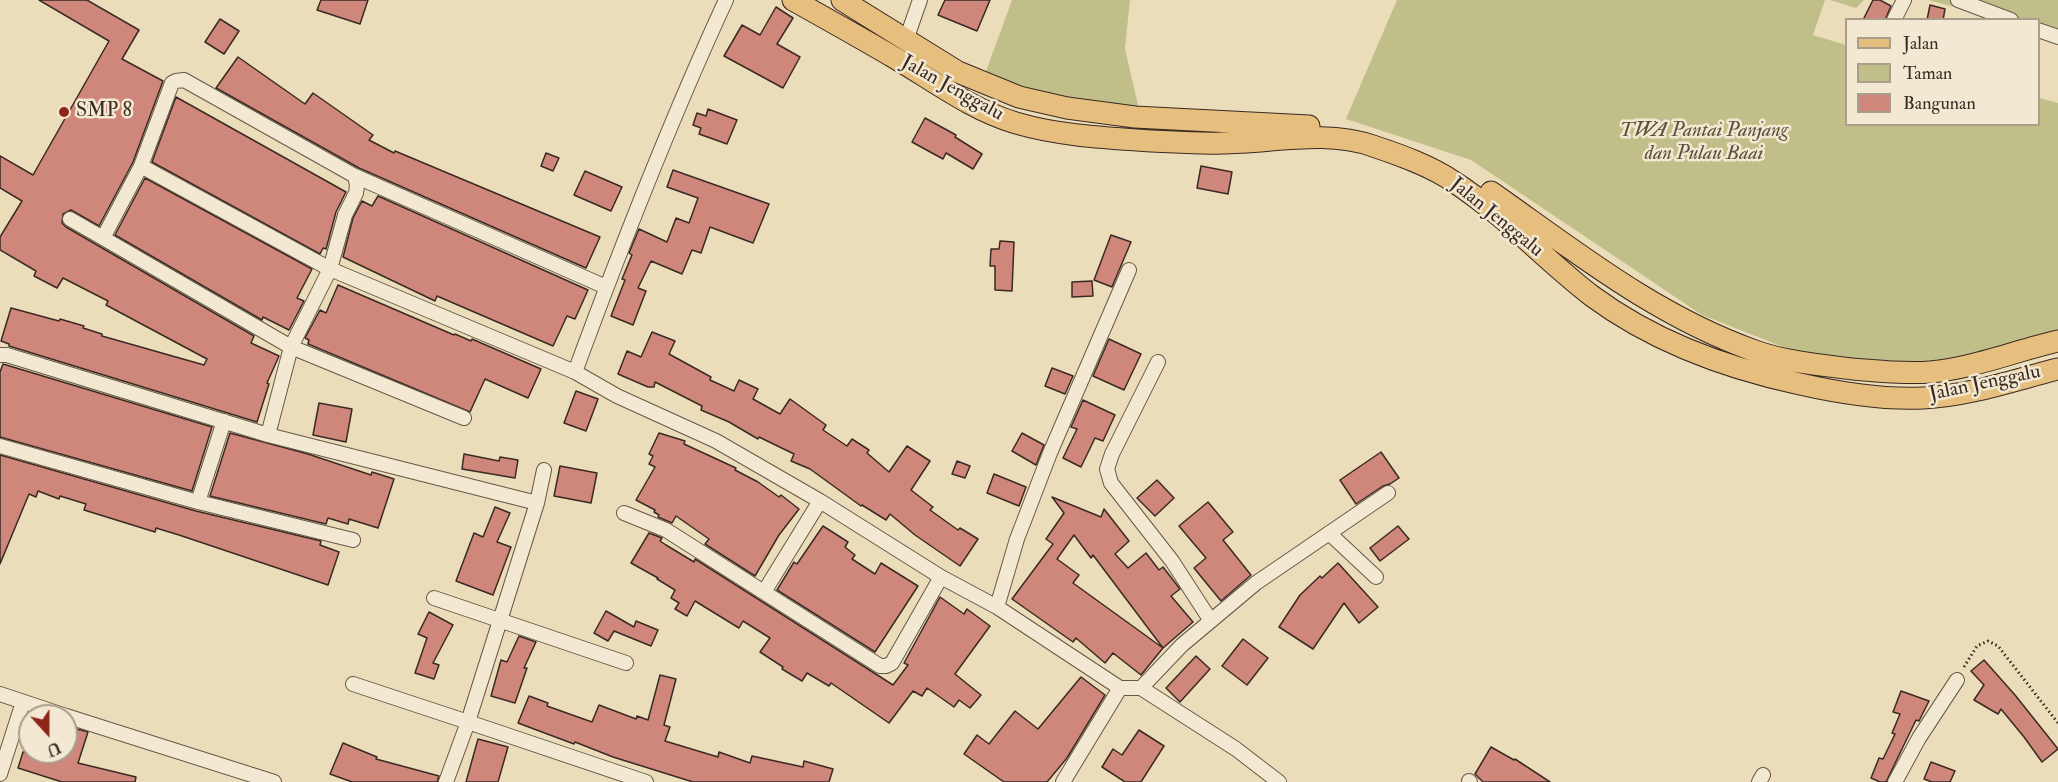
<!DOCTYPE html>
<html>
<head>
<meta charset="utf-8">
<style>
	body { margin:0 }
	#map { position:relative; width:2058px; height:782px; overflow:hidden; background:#ecddba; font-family:"IM FELL Double Pica",serif }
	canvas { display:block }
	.legend { position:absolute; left:1845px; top:18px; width:195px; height:108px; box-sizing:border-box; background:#f3e9d2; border:2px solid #a99d8c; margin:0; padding:8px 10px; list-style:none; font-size:18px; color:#3a2a23 }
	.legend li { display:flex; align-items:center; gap:12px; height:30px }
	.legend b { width:30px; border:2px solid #a99d8c }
	.north { position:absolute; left:18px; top:704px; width:60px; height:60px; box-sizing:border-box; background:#f3e9d2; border:2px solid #a99d8c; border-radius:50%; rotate:159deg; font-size:16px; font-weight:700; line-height:24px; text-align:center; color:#3a2a23 }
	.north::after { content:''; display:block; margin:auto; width:21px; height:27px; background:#8f2418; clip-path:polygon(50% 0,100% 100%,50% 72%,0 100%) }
</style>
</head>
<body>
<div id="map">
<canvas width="2058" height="782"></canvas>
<ul class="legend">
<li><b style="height:8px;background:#e6be7d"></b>Jalan</li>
<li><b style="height:16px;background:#c0bf8a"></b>Taman</li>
<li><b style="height:16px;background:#cf867b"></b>Bangunan</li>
</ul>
<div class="north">U</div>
</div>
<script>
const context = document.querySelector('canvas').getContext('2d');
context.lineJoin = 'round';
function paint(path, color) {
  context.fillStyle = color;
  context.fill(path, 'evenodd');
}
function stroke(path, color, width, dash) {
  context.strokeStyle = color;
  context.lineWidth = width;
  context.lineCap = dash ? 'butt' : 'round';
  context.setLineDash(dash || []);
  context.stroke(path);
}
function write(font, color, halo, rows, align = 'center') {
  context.font = font + ' "IM FELL Double Pica",serif';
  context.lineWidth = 5;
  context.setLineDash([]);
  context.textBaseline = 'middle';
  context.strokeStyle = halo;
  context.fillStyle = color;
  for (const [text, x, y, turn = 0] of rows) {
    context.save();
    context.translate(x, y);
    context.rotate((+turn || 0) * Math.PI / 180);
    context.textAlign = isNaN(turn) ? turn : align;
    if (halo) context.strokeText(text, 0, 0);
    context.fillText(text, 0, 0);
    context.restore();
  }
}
paint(new Path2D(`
	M1012,0H1130L1125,49L1139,109L1063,99L985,74Z
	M1397,0H1825L1813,35L1846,45V124H2038L2039,98L2058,103V336L1964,367L1880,364L1801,354L1702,315L1471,160L1346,119Z
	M1830,0H1864L1856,8Z
	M1928,0H2058V35L2039,30L2038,20L2000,19Z`), '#c0bf8a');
const building = new Path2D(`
	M39,0H87L139,30L122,59L163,81L133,162L99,226L71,210L63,214L62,223L66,227L254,336L251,343L279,356L267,383L269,384L257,422L9,346V344L1,341L11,308L59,321L60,319L84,326L83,328L102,334V336L204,365L207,359L106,305L108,301L63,278L57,288L34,276L36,271L0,250V237L22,201L0,188V156L33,175L109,41Z
	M321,0H368L360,24L317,10Z
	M945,0H990L977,31L938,15Z
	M1873,0H1880L1891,6L1885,20H1863Z
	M1930,5L1945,9L1943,20H1927Z
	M776,7L793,18L777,44L800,57L783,88L724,56L742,25L760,35Z
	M220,19L239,31L224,54L205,42Z
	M238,57L305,104L313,93L373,135L369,140L394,153L395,151L600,237L586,268L359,168L216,88Z
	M176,97L346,192L336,212L326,249L323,248L320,254L152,162Z
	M708,109L737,120L727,144L699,134L701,128L693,125L697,113L706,116Z
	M925,118L956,135L955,137L982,154L973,169L946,153L943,159L912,142Z
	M546,153L559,158L553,171L541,166Z
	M1201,166L1232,172L1228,194L1197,188Z
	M673,170L769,204L753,243L710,227L701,253L692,250L682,274L651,261L638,288L646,291L633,325L611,316L625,280L622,279L632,255L629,253L639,229L667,242L676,218L689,223L698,198L667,187Z
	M585,171L622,187L611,211L574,195Z
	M145,178L312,269L297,298L304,301L289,330L263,317L262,320L115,235Z
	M378,196L588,290L575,319L567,316L553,346L437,296L435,301L343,257L353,218L362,201L372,206Z
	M1111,235L1131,242L1112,287L1094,280Z
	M1000,241L1014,242L1012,291L995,290V266H990L991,249H999Z
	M1092,281L1093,296L1072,297V282Z
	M338,285L454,335L455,334L471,341L472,339L541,369L528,398L485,379L470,412L308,344L309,340L305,338L320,310L326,313Z
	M652,332L675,341L669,354L711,377L710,380L734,391L739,380L758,389L753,399L780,414L790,399L826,425L823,430L847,446L852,439L869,450L867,453L889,472L907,446L930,461L911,490L933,507L930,510L958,530L960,528L978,539L960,566L915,535L890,514L886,520L862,505L861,506L810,469L791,461L794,454L759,437L758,439L729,422L701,410L702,406L655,382L654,387H648L618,374L627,351L641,357Z
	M1109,339L1141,354L1124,390L1093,376Z
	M3,364L212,427L192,491L0,437V372Z
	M1052,368L1073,376L1065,394L1045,386Z
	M576,391L598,399L586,431L564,423Z
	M1083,400L1115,415L1103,441L1095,438L1081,467L1063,458L1077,429L1071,427Z
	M319,403L352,409L346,442L313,435Z
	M230,433L308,454L371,475L372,472L394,479L378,528L349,519L348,524L328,518L326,524L210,496Z
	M659,433L685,441L684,444L736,468L735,470L758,482L779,497L781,495L799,509L779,535L755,576L705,544L709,539L676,516L672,523L658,517L659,515L654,512L655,510L636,500L655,467L649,464L653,456L649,454Z
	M1022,433L1044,445L1036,465L1012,451Z
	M1381,452L1399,478L1390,484L1383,486L1356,504L1340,480Z
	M464,454L499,461L500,457L518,460L515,478L462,469Z
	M0,455L196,511L321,541L320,545L339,552L328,585L179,535L156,528L155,532L84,510L86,504L60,496L59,499L38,491L36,497L29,494L0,564Z
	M957,461L970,466L965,478L952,474Z
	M560,466L597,473L591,503L554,496Z
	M994,474L1026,487L1019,506L987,493Z
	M1157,480L1174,498L1155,516L1137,498Z
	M1052,497L1101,517L1104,509L1129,541L1115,554L1128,568L1146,553L1159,570L1163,567L1180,589L1171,596L1193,622L1163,648L1093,555L1091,558L1074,535L1057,559L1079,575L1073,583L1163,648L1141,675L1113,653L1105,663L1076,638L1073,642L1012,599L1053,544L1046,539L1064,513Z
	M1208,502L1233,532L1223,540L1251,575L1221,601L1194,568L1206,558L1179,526Z
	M495,507L510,513L497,542L511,547L493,595L456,581L474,533L483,537Z
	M823,526L848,542L845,547L855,555L852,559L875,574L881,563L918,586L875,652L777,590L794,562L797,564Z
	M1398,526L1409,539L1380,561L1370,548Z
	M649,533L662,538L660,541L666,545L694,562L695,559L893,685L908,665L904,663L940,597L964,614L967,609L990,626L955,674L981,695L970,708L959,700L954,707L927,688L922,696L913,691L889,723L831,683L829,686L807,673L802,681L782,669L783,667L760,652L770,638L743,621L739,628L695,601L687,616L675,609L679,603L671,598L675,590L657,579L658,578L631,563Z
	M1338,563L1378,607L1359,623L1344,603L1313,649L1279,627L1300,595L1320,576L1322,578Z
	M606,611L634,627L636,621L658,630L651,646L614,631L608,641L594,633Z
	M429,612L453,625L433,663L439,665L434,679L415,673L427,638L418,634Z
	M519,636L536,642L524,668H527L515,703L491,696L501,660L507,662Z
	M1243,639L1268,658L1247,685L1222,666Z
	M1196,656L1210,669L1180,702L1166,688Z
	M1984,660L2015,695L2058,749L2042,762L2024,737L2001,709L1998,714L1974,700L1984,685L1971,671Z
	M660,675L676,679L664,725L670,727L665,741L718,757L719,752L750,763L752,756L803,767L804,761L833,769L829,782H693L613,757L575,742L574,744L518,723L529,696L548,703L547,706L592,722L599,705L636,719L637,716L648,720Z
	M1081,677L1105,695L1067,758L1047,782H1004L964,754L977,735L989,744L1015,711L1038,729Z
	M1901,691L1929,701L1919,721L1916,720L1886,782H1880L1871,778L1879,758L1883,759L1895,734L1892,733L1900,714L1893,712Z
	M66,726L88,732L78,763L136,777L135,782H62L18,768L23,752H66Z
	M1139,730L1164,746L1141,782H1125L1102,767L1113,749L1122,755Z
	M478,739L508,747L498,782H466Z
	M343,743L377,757L376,759L439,776L437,782H352L330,774Z
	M1491,747L1514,760L1515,759L1550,782H1483L1475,774Z
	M1931,762L1955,771L1950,782H1932L1924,779Z`);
paint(building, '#cf867b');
stroke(building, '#3a2a23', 1.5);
const minor = new Path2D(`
	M726,0C670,121 621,247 575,372L617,396L716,441L820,501L941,577L997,607L1120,688H1141L1236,749L1279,782
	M1958,0L2011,20
	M1894,20L1904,0
	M2038,30L2058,37
	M906,40L920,0
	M141,166L330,269L575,372
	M70,219L103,238
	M0,355H7L268,435L537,503
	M1158,362L1112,454L1107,469L1111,483L1172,561L1211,621
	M464,418L291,347L103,238L141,166L172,83L176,81L184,80L355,176L606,287
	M268,435L291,347L330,269L345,215L356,193L357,185L355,176
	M0,446L198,502L353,540
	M198,502L224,421
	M624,513L666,530L880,666H886L892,663L941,577
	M1329,533L1376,577
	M764,592L820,501
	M434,598L626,663
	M997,607L1017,539L1050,453L1129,270
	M353,684L468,722L537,503L544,470
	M1141,688L1182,645L1256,583L1388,493
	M0,694L66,716
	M66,716L274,782
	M0,774L23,702
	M1469,781L1470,782
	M446,782L468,722L646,782
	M1063,782L1120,688
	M1759,782L1763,775
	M1895,782L1919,738L1957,680`);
const primary = new Path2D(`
	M793,0C827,19 861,38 895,58C934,81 972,110 1016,123C1060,136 1108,138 1153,141C1175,142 1199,144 1222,143C1271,143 1325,129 1373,146C1400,155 1431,166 1454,182C1505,215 1545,260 1592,296C1654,342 1726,368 1800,384C1840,393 1882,400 1923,398C1969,396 2014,380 2058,369
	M842,0L958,72L1019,97L1067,108L1135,117L1309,126
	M1491,192C1575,251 1656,316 1755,351C1786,362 1820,365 1853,369C1878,371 1904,374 1930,372C1974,368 2015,351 2058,341`);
stroke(minor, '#665749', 16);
stroke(primary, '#3a2a23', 23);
stroke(new Path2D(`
	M1964,667L1977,646L1988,641L1998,646L2058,723`), '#3a2a23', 3, [1.5, 3]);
stroke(minor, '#f3e9d2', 14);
stroke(primary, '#e6be7d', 21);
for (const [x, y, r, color] of [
	[64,112,6,"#8f2418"]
]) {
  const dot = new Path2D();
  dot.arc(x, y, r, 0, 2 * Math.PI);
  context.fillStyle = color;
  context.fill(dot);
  stroke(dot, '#f3e9d2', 2);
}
write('20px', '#3a2a23', '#f3e9d2', [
	["Jalan Jenggalu",952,89,29],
	["Jalan Jenggalu",1496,218,39],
	["Jalan Jenggalu",1985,384,-12]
]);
write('20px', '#3a2a23', '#f3e9d2', [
	["SMP 8",76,112]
], 'left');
write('italic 20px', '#5c4f3d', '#f3e9d2', [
	["TWA Pantai Panjang",1704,132],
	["dan Pulau Baai",1704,155]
]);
</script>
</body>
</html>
